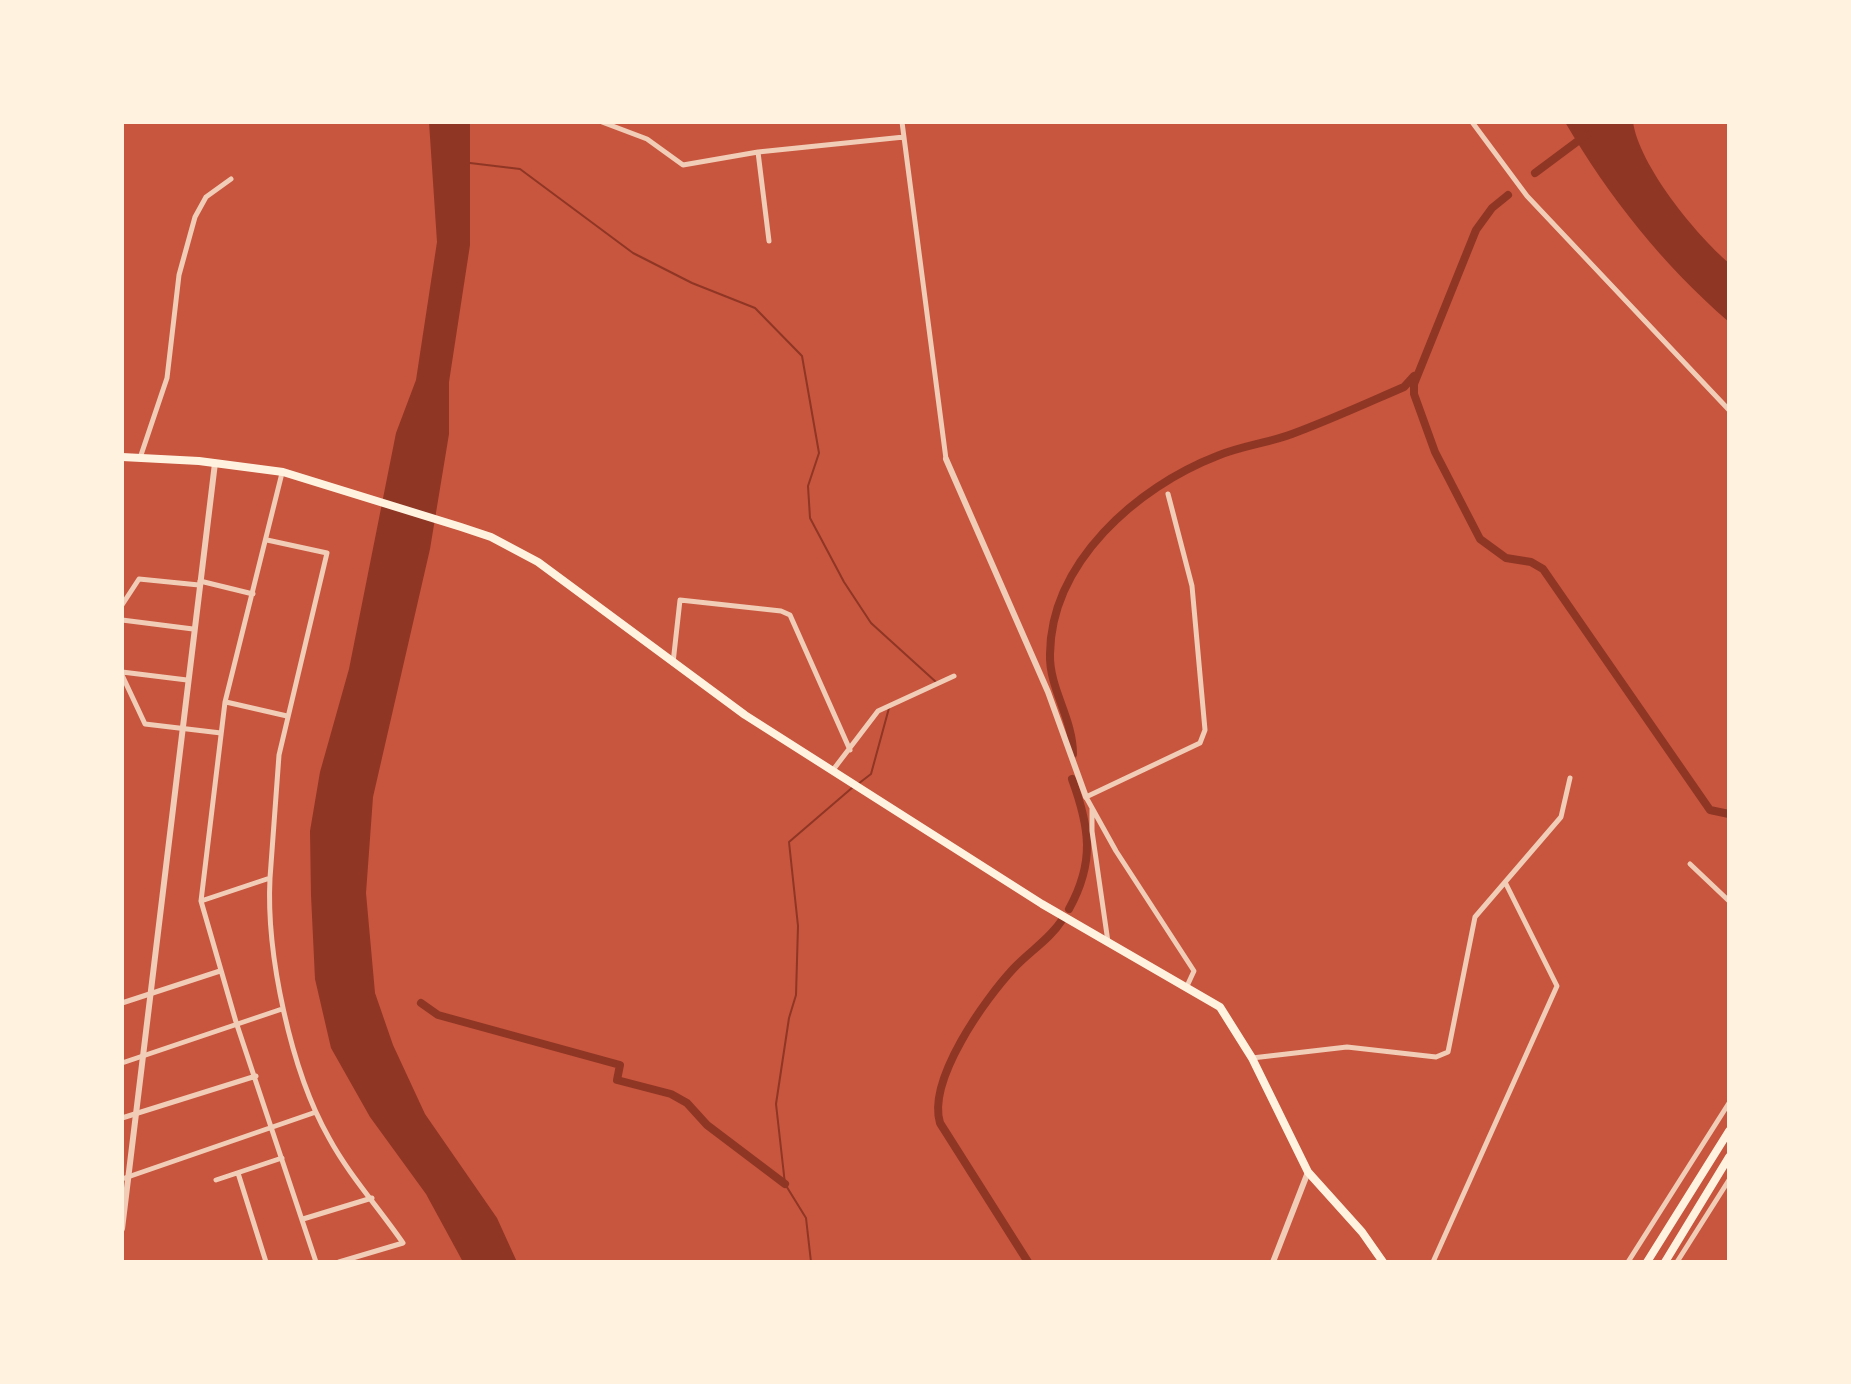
<!DOCTYPE html>
<html>
<head>
<meta charset="utf-8">
<style>
	body { margin:0 }
	#map { position:relative; width:1851px; height:1384px; overflow:hidden; background:#c8553d; font-family:"Zilla Slab",serif }
	canvas { display:block }
	.frame { position:absolute; inset:0; border:124px solid #fff3e0; pointer-events:none }
</style>
</head>
<body>
<div id="map">
<canvas width="1851" height="1384"></canvas>
<div class="frame"></div>
</div>
<script>
const context = document.querySelector('canvas').getContext('2d');
context.lineJoin = 'round';
function paint(path, color) {
  context.fillStyle = color;
  context.fill(path, 'evenodd');
}
function stroke(path, color, width, dash) {
  context.strokeStyle = color;
  context.lineWidth = width;
  context.lineCap = dash ? 'butt' : 'round';
  context.setLineDash(dash || []);
  context.stroke(path);
}
paint(new Path2D(`
	M429,122H470V245L449,382V434L430,549L373,797L366,893L375,993L393,1045L425,1114L497,1218L517,1262H463L426,1194L370,1117L331,1048L315,979L311,895L310,831L320,772L349,669L396,433L416,380L437,242Z
	M1565,122H1633C1639,165 1696,235 1729,263V322C1663,265 1609,197 1565,122Z`), '#8f3625');
stroke(new Path2D(`
	M470,163L520,169L633,253L692,283L755,308L802,356L819,453L808,486L810,518L844,582L871,623L936,682
	M858,784L871,774L889,708
	M811,1262L806,1218L785,1184L776,1104L789,1018L796,995L798,926L789,842L853,787`), '#8f3625', 2);
stroke(new Path2D(`
	M1535,173L1586,135
	M1508,195L1492,208L1476,230L1414,384V394L1435,452L1480,539L1506,558L1531,562L1543,569L1710,810L1729,814
	M1073,754C1073,718 1049,689 1050,654C1051,562 1137,487 1217,456C1241,446 1268,443 1292,434C1330,420 1367,403 1404,387L1414,376
	M1069,909C1095,862 1090,828 1072,779
	M421,1003L438,1015L620,1065L617,1080L671,1094L687,1103L707,1125L785,1184
	M1028,1262L940,1123C927,1080 985,999 1014,968C1030,951 1050,939 1062,920`), '#8f3625', 8);
stroke(new Path2D(`
	M602,122L647,139L683,165L758,152L904,137
	M902,122L946,459
	M1472,122L1527,196L1729,410
	M758,152L769,241
	M140,458L167,378L179,275L195,217L206,197L231,179
	M282,473L225,702L201,901L236,1022L316,1262
	M1168,494L1192,586L1205,730L1200,743L1086,797L1116,851L1194,971L1187,986
	M200,581L253,594
	M122,605L139,579L199,585
	M122,620L193,629
	M673,663L680,600L781,611L790,615L850,750
	M122,672L187,680
	M122,675L145,724L221,733
	M226,702L287,716
	M833,770L878,711L954,676
	M1092,809V831L1108,942
	M1690,864L1729,901
	M270,878C266,954 291,1071 329,1138C349,1175 379,1208 403,1243L339,1262
	M201,901L270,878L279,755L327,553L267,540
	M122,1003L220,971
	M1252,1058L1347,1047L1436,1057L1448,1052L1475,917L1561,817L1570,778
	M122,1063L282,1009
	M122,1118L256,1076
	M238,1173L266,1262
	M122,1179L316,1112
	M216,1180L282,1158
	M303,1219L372,1198
	M1433,1262L1557,986L1506,884
	M1628,1262L1729,1103
	M1677,1262L1729,1180`), '#f1ccb7', 5);
stroke(new Path2D(`
	M946,459L1048,692L1086,797
	M122,1229L215,463
	M1273,1262L1308,1172`), '#f1ccb7', 6);
stroke(new Path2D(`
	M122,457L199,461L283,472L461,527L491,537L538,562L745,715L1042,904L1220,1007L1252,1058L1308,1172L1362,1232L1383,1262`), '#fff3e0', 8);
stroke(new Path2D(`
	M1647,1262L1729,1131
	M1665,1262L1729,1157`), '#fff3e0', 8);
</script>
</body>
</html>
